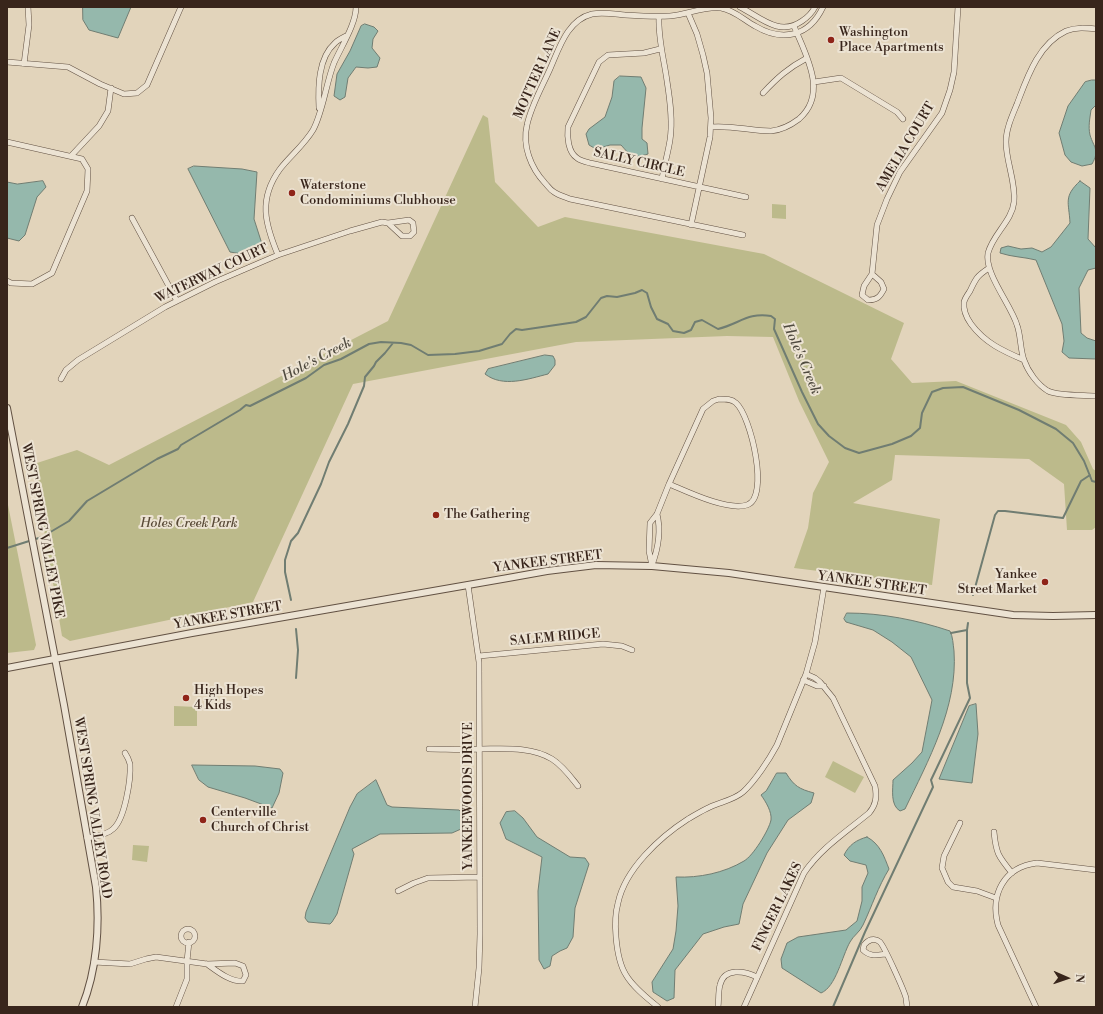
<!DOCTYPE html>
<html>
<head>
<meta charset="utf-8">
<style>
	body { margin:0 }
	#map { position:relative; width:1103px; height:1014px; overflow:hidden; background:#e2d4bb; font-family:"Libre Bodoni",serif }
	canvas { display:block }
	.frame { position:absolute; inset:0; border:8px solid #38251b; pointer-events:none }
	.north { position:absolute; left:1047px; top:958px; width:40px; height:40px; -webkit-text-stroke:3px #ece3d3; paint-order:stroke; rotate:92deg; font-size:11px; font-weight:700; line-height:16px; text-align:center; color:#38251b }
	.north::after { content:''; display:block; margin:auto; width:14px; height:18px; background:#38251b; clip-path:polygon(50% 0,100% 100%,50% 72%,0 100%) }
</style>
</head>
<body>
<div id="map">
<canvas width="1103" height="1014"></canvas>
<div class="frame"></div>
<div class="north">N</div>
</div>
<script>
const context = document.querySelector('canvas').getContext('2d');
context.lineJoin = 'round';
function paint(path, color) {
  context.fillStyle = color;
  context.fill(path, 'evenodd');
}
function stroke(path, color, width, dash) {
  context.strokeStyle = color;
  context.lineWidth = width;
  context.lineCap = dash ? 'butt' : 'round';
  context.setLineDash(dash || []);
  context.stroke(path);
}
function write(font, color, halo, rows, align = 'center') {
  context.font = font + ' "Libre Bodoni",serif';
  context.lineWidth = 4;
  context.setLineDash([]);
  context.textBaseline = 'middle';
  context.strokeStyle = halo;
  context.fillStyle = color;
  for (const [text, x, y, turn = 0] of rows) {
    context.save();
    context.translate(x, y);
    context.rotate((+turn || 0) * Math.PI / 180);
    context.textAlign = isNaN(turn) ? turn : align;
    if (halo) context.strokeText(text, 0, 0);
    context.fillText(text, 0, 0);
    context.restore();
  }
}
paint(new Path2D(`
	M483,115L488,118L495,182L538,227L565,217L764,254L904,323L891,359L912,383L956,381L1066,425L1081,442L1093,469L1096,471V527L1092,530H1067L1064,484L1029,459L895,455L892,480L853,503L940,519L932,585L794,568L808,528L813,493L829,462L799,401L773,337L727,336L576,342L353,384L253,602L70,641L62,636L38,494L37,463L77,450L109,465L388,321Z
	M772,204L786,205V219L772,218Z
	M7,500L36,645L34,650L7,653Z
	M174,706L197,707V726H174Z
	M833,761L864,777L855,793L825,777Z
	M133,845L149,846L147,862L132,860Z`), '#bcba8b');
const water = new Path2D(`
	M83,7H131L118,38L89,30L83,20Z
	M365,24L374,27L378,31L373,39L372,48L380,58L377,67L368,68L356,67L348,78L345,97L340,100L334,96L337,74L350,51L361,26Z
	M620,76L641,77L646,88L642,128V139L647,143L648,154C632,159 631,156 621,145H610L596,149L589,145L586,134L589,129L605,117L612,97L614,81Z
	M1092,80H1096V105L1091,110C1090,118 1088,126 1090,135C1094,148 1100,150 1092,164L1082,166L1071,162L1065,155L1059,133L1068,106L1085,82Z
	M194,166L242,169L257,172L254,219L262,244L242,254L230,252L188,169Z
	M43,181L46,187L37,197L25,235L19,241L7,238V182L17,184Z
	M1080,181L1090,188L1088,239L1096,248V268L1088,270L1079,288L1081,333L1087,338L1096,341V359L1069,358L1062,352L1064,341L1062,324L1036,260C1024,257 1012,257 1000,253L1001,248L1008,246L1021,249L1032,248L1042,252L1051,247L1070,223C1069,202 1063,197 1080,181Z
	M545,355L553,356L555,360V365L548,374C528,379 503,388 485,374L488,369Z
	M847,613C882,613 917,620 950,631C953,637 953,644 954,651C958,707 928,761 905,809L900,811C890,805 893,789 893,780L912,763L922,752L932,700L911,657L892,642L873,630L846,622L844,619Z
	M976,704L978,734L972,783L939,779L969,706Z
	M192,765L255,766L280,769L283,773L279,793L272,808L245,798L208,787L199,780Z
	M777,773H786C794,786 799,789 814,793L811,803L788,820L767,853L743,904L739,924L724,927L703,934L675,970L674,998L667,1001L653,992L652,982L673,949L676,931L678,906L676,877C699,878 724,873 744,861C753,856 769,830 771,820C772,812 766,802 761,795L766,791Z
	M376,780L387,805L392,807L459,810C466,816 464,822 461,829L452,833L380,834L352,849L354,854L337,914L332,922L330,924L308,922L305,918L306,912L350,807L357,794Z
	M515,811L523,818L537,837L570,857L585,858L589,864L575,908L573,937L567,948L560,951L552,956L550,966L544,969L539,960L538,891L542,857L506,839L500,823L506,812Z
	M867,837C880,844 884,856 889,869C878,887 872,906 863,925C860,932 853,936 850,942C842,956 836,987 821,993L782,968L781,959L787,943L798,937L846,930L857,921L862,901V887L868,873L866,865L850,861L844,855C849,845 856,840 867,837Z`);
paint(water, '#95b8ac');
stroke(water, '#707d72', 1);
stroke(new Path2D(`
	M7,548L42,537L69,521L87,501L157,459L178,449L181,445L240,410L246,405L250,406L306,378L324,365L341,359L369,344L381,342L401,343L411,345L428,355L455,354L479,351L502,344L510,334L516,329L522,330L576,322L586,317L601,298L607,296L617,297L635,293L642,290L647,293L651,307L657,319L668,324L673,331L684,333L691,330L695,322L702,320L718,329C739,324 748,312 771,316L775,319L774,329L802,392L818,424L829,436L845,448L859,453L892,444L911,436L920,428L922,413L932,392L943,388L963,387L1019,410L1056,429L1073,443L1084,461L1092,481L1096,482
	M973,595L995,515L998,511H1005L1063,518L1081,481L1090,475
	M291,600L285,572V560L291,541L298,533L321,484L329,462L348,424L364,386L365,377L374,366L376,362L385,353L393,343
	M951,633L967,630
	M296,678L298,650L296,629
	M833,1007L865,932L933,787L931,780L970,698L967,683V630L968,623`), '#707d72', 2);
const minor = new Path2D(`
	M740,7C760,17 779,37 802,21C808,17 812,13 815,7
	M688,13L697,34L703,55L707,73L711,118L710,137L691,225
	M659,17C658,39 664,59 667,81C670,100 673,121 670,140C668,153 664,166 662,179
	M1096,29C1086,28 1076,27 1066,31C1038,44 1027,78 1017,104C1012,116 1006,129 1006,142C1006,162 1016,182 1014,202C1012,221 993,234 988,253C984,273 1011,305 1017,325C1021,336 1020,349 1024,360C1028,372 1038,385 1048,391C1058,396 1084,395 1096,396
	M660,49L644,53L608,55L599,62L568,127C567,137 568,152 577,158C581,161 586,162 590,163L746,197
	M7,62L68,67L100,84L124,94L137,93L147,85L181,7
	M24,64L29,25L28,7
	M814,82L841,78L897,112L903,119
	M763,93C777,78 788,68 807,58
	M319,108C318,87 318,58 335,43C338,40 342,38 346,36
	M711,127C731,125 751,131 771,131C782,130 791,125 799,119C829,93 805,54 794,26
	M7,142L82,159L88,169L87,191L52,273L32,284L11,283L7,281
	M71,156L99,126L108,111L111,88
	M132,218L177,301
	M743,235L570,199C565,197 558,195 554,192C550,190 548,186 545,183C531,168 522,146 527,125C531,106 542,87 550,69C559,49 567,20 592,14C603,12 614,14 625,15C640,16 655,17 670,16C687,15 703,6 721,8C734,10 744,20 755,26C782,42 809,37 823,7
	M278,255C265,224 258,199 280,169C290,156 304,145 313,130C323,112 326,83 334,63C341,47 356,24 356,7
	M989,268C977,276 976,278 970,291C968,294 965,298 964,302C963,311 966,317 971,324C985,343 1003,351 1024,360
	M872,274L881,282L884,289C880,297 877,300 868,300L862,295L864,286L872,274L877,225L887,199L900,172L942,113L950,90L954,72L958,7
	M61,379L66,370L78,360L165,307L215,282L278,255L350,231L382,222L388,223L402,236H410L414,232L413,223L409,220L388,223
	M719,399C726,399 732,399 736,403C751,416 770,498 747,505C727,511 688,492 669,484L703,409L713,401Z
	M652,565C658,549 661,530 657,514
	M652,566L649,551L650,523L657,514L669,484
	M468,585L479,662L480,934L479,968L475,1007
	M479,656L603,644L622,646L632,650
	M803,680L817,686H824
	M429,749C446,749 462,750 479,749C503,749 531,746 552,759C563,766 570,776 578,786
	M960,823L944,856L942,868L948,882L953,887L977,891L996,898
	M994,832C996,853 998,856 1012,873
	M87,838C96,836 107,835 113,829C125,819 131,779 130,764C129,760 127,756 125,753
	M398,891L414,883L428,878L480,877
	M181 936a7 7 0 1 1 14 0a7 7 0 1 1-14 0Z
	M886,954C877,955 870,957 863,950L864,945C868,940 874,937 880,942C884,946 904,990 906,998C906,1001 907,1004 907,1007
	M94,962L130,964L146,959L156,957L207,964L235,963L243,966L246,975L243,981C230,982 217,971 207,964
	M176,1007L187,979V961L189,942
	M658,1007C647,998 633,987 626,975C619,964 617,949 616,937C615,926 615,914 618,903C625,869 660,837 688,819C695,815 703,810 710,807C720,802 734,800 743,792C755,781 769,760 777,745L806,674L815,642L824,587
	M718,1007C719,1000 718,992 720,985C724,967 745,971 757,977
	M744,1007L804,873C821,848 846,832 869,813C876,805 877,797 875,786L833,698L820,682L815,678L806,674
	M1036,1007L998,925C990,894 1004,867 1037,863L1096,870`);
const tertiary = new Path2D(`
	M7,408L64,705L96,887C100,926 97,970 82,1007
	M7,668L192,633L508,578L547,571L596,565L652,566L729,573L1013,615L1053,616L1096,615`);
stroke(minor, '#625143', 6);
stroke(tertiary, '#625143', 8);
stroke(minor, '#ece3d3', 5);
stroke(tertiary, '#ece3d3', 6);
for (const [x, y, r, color] of [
	[831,40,4,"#8f2418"],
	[292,193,4,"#8f2418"],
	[436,515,4,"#8f2418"],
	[1045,582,4,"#8f2418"],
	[186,698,4,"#8f2418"],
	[203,820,4,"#8f2418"]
]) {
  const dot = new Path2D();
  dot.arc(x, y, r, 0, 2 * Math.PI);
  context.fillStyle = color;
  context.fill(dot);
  stroke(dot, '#ece3d3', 1.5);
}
write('13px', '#38251b', '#ece3d3', [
	["Washington",839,33],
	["Place Apartments",839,48],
	["Waterstone",300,186],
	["Condominiums Clubhouse",300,201],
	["The Gathering",444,515],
	["Yankee",1037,575,"right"],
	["Street Market",1037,590,"right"],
	["High Hopes",194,691],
	["4 Kids",194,706],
	["Centerville",211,813],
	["Church of Christ",211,828]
], 'left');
write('13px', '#38251b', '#ece3d3', [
	["MOTTER LANE",538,74,-66],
	["AMELIA COURT",906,147,-59],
	["SALLY CIRCLE",639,163,13],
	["WATERWAY COURT",212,274,-25],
	["WEST SPRING VALLEY PIKE",42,531,79],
	["YANKEE STREET",548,562,-7],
	["YANKEE STREET",872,584,8],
	["YANKEE STREET",228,616,-10],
	["SALEM RIDGE",555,638,-5],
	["YANKEEWOODS DRIVE",469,796,-90],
	["WEST SPRING VALLEY ROAD",92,808,81],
	["FINGER LAKES",778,907,-64]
]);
write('italic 13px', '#594a37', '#ece3d3', [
	["Holes Creek Park",189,524]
]);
write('italic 14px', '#4f4a3f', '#ece3d3', [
	["Hole's Creek",801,359,67],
	["Hole's Creek",317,360,-28]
]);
</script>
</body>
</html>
